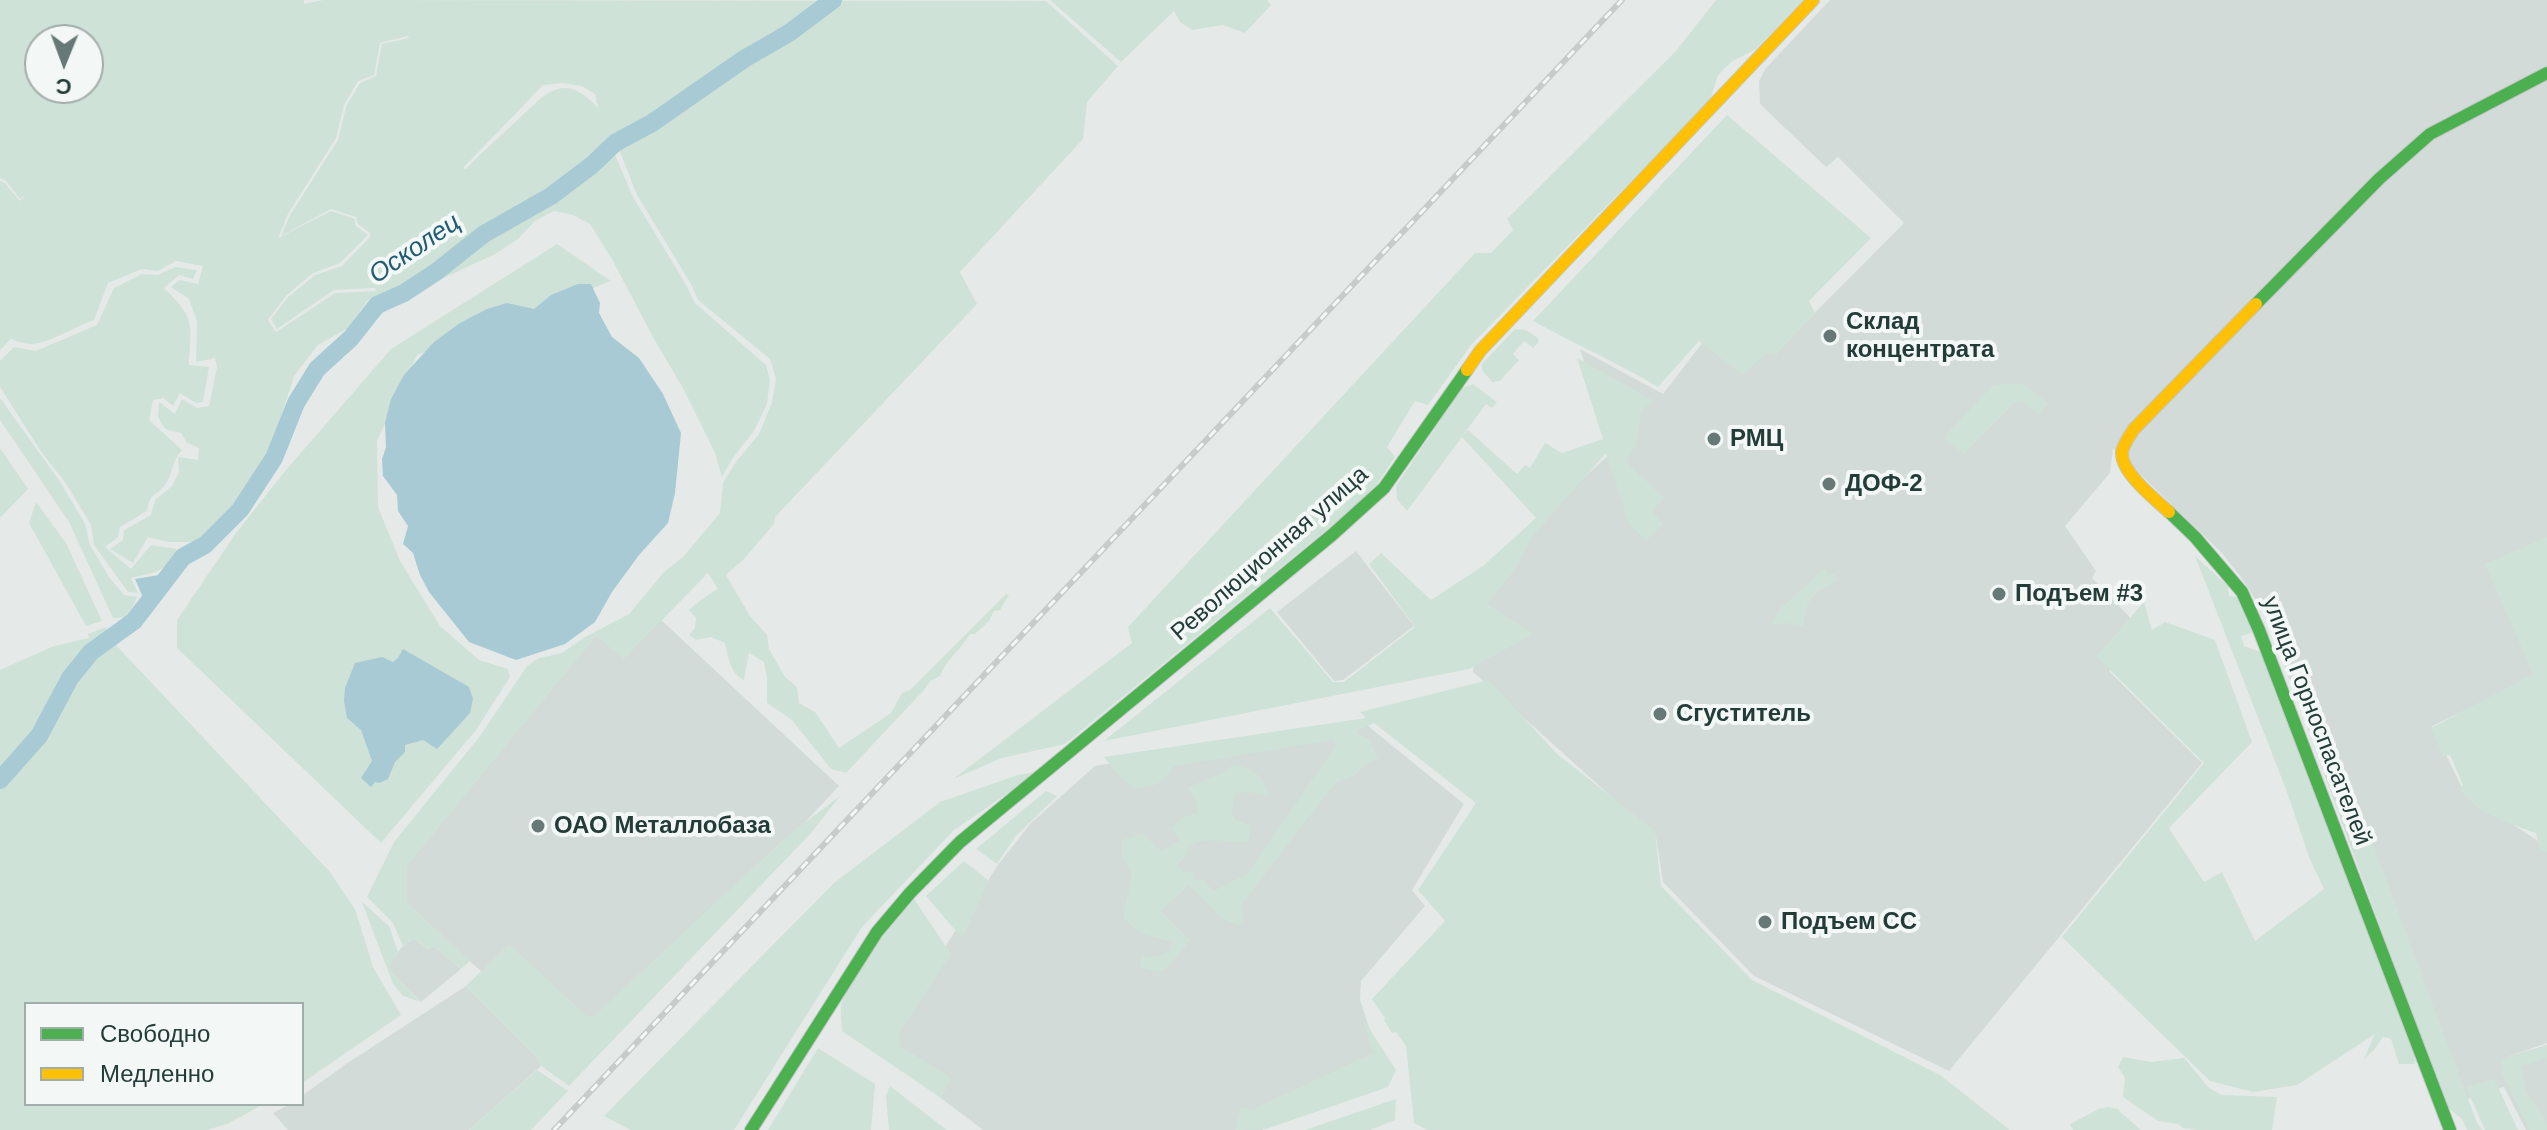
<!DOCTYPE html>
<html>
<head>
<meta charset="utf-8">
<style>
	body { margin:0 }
	#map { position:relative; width:2547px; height:1130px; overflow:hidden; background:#e5eae8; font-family:Helvetica,sans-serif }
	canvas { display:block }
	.legend { position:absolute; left:24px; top:1002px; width:280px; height:104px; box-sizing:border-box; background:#f3f8f6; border:2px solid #a0adaa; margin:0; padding:10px 14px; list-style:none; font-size:24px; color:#233c38 }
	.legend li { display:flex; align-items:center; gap:16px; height:40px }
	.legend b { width:40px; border:2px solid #a0adaa }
	.north { position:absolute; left:24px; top:24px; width:80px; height:80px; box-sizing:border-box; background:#f3f8f6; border:2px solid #a0adaa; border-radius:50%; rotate:181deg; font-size:22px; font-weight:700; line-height:32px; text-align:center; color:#233c38 }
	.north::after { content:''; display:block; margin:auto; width:28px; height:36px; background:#677976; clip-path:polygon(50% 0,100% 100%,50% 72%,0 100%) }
</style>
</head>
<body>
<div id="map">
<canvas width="2547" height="1130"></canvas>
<ul class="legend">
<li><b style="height:10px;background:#4caf50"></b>Свободно</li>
<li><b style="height:10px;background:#ffc107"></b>Медленно</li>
</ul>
<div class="north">С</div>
</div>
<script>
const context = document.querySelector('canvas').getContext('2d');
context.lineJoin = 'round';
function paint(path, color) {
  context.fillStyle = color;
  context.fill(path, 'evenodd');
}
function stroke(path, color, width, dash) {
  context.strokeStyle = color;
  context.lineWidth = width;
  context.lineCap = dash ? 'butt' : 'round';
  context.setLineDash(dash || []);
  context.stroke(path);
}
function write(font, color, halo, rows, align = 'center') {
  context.font = font + ' Helvetica,sans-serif';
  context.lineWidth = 8;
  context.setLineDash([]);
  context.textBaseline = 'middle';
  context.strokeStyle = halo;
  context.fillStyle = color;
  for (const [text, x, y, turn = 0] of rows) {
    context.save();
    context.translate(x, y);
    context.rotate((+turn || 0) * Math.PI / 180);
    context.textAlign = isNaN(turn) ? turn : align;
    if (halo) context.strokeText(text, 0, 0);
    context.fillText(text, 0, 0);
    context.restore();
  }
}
paint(new Path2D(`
	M1830,0H2547V539L2537,676L2432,726L2464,792L2547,847V1043L2504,1058L2547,1045V1130H2526L2504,1087L2446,1106L2267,618L2241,577L2221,552L2113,448L2110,473L2065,526L2096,571L2092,578L2145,633L2109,671L2202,763L1949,1071L1754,976L1663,882L1656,837L1473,672L1485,568L1612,452L1580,349L1663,394L1703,342L1768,348L1775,353L1904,223L1838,157L1826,167L1760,104L1759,81L1766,68Z
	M1356,551L1414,626L1343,680L1334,681L1277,612Z
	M658,617L839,786L605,1037L576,1056L399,898L402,867L598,633Z
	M1362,721L1464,804L1412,890L1425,906L1361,981L1360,1000L1380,1060L1262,1130H983L884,1055L886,1038L998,865L1030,824L1095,766Z
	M413,938L427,949L434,946L461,969L421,1002L390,971L389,966L401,948Z
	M466,986L537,1057L541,1066L469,1130H288L273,1113L290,1104H302V1096L346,1064Z`), '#d3dbd8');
paint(new Path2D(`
	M0,0H304V4L323,0L1046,1L1118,66L1087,102L1083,139L960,272L977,304L775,517L774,524L743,560L726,575L750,616L767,635L769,649L785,677L797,687L799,703L815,712L839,748L891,713L902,693L910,690L1006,594L1009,595L1000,610L994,611L989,621L975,634H970C961,649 946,660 940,676L930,681L924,690L846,773L831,769L792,720L767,703V678L764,662L749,653L744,680C730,673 728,657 725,643L711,637L696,640L689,635L695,628L696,618L689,610C693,606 714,590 718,589L708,573L624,659L596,636L407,866V902L470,961L461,969L434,946L427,949L413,938L403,946L393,923L367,897L394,842L480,736L527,666L539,658L562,653L585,637L629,614L664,572L683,557L720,513L723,483L736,462L759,434L772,403L776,379L770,359L698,300L691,284L637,195L618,147L613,150L633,197L685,283L695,303L766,365L770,380L767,404L754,431L732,459L722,477L715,453L683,388L654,339L613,261L590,224L573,215L554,211L535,221L518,239L495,254L433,283L384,312L354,341L377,307L406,294L438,273L487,235L553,199L594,169L612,149L608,142L587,162L402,286L368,300L348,328L318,345L294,376L271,448L222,521L195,542H168L148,537L133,563L110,549L123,540L124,530L151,515L155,500L172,486L179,472L178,457L198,460L199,448L187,443L181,433L165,429L158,417L159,402L175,414L182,399L197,408L209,406L217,367L215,358L196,362L197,321L189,299L171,287L180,280L198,284L203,266L176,261L158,271L142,269L108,283L94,320C76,326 48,344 31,344C25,344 16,341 11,339L0,350V181L5,183L20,201L24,196L20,199L6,181L0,178ZM408,36L409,38L382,44L376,76L360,83L346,107L338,140L290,215L281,236L331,209L356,217L358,224L370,233V237L342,266L315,275L288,297L271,319L277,329L334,290L375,288L376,291L335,293L276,332L268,320L286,296L313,273L340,263L368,235L355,225V219L331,211L278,238L288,214L336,138L344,105L358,81L374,75L380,43ZM40,40H88V88H40ZM562,83L582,86L595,94L598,108C560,66 542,99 512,125C496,140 481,153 466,169L463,168L543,85Z
	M1050,0H1267L1271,5L1245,33L1223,25L1192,30L1180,22L1174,11L1121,62Z
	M1716,0H1803L1756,49L1731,62L1718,75L1710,100L1471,345L1428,405L1415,401L1387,447L1395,457L1376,486L1346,514L1065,744L1002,758L953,779L1132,643L1128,627L1475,253H1491L1513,230L1507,219L1676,51Z
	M1727,115L1871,238L1809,301L1815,313L1775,356L1767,353L1742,375L1699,341L1658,387C1618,363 1575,344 1533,321Z
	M557,244L611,281L417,355L377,441L378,507L400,561L440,626L479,660L508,669L510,677L476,730L381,843L177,648V620L236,533L286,470L391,349Z
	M175,267L197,270L193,279L179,275L164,288C196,319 191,323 189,365L209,367L203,402L196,403L180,393L173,406L163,398L153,400L149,420L182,450C172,460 173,474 165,485C154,499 151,490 147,511L120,527L118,537L105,547L131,569L151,545L177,549C167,573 154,572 131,578L138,593L128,592L94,545L91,525L65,482L42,453L0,387V361L14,347L36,351L97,325L114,288L142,274L158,275Z
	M1515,329L1526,330L1538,338L1539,341L1533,348L1524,341L1513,354L1519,360L1500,381L1492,382L1482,370V364Z
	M1577,358L1654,401L1642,410L1635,446L1626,462L1664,498L1652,511L1663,524L1646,541L1629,524L1606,453L1532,537L1513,572L1487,604L1533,634L1469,669L1104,741L1270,608L1333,682H1344L1415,627L1369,564L1381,553L1431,600L1483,566L1536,518L1462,437L1407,511L1397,499L1396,486L1462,388L1473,384L1497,402L1492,408L1486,404L1463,435L1468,430L1517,474L1525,465L1530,468L1545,443L1562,453L1603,439Z
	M2006,383L2026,385L2048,404L2038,414L2021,401L2013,404L1964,454L1946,440L1947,434L1991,387Z
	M0,398L61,483L85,524L90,545L109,577L124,595L137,597L129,617L113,618L69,522L0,420Z
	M0,448L28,489L1,517H0Z
	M36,502L66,543L102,621L86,626L29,523Z
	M2547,537V853L2540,849L2536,833C2508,823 2478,814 2460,790L2463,785L2450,755L2443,756L2431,728L2533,674L2485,564Z
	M2195,556L2228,586L2229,596L2238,597L2255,632L2241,636L2244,646L2263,653L2414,1052L2415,1064H2399L2391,1039L2383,1037L2374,1050L2364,1059L2375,1034L2297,1085L2253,1092L2210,1081L2062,937L2204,763L2096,656L2144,602L2152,630L2165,622L2215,640L2252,742L2169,828L2204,882L2222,872L2255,941L2324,889L2309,857L2287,792Z
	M1825,568L1828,573L1835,575L1837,581C1825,588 1812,593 1807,606C1804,612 1806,619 1803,626L1787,623L1771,625L1781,608Z
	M106,627L110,635L88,650L66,678L47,715L0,772V670L54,646L89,638L88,634Z
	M114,643L329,871L355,909L373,967L401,1015L302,1083V1004H26V1104H264L227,1124L207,1130H0V786C14,771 31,756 43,739C68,705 77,669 114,643Z
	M1489,680L1557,754L1655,831L1661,886L1752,980L1940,1075L2010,1130H1427L1414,1123L1406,1046L1396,1032L1392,1033L1384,1020L1385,1018L1372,999L1445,921L1418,890L1476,803L1374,723L1358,730L1359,735L1369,739L1378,759L1371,761L1353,776L1335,783L1242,904L1244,921L1238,925L1221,918L1189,885L1161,911L1190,940L1168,967L1159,972L1140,967L1141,957L1160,956L1170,951L1172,942L1140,933L1123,918L1132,874L1122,856V840L1143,834L1161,851L1180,841L1171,828L1184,817L1197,813V803L1188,788C1204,779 1219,777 1233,765C1255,769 1262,774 1268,796L1249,792L1235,793L1232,811L1235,820L1252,826L1248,841C1225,845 1212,834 1189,846L1186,856L1176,866L1184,872L1195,871L1194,880H1203L1214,891L1247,874L1337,744L1332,740L1173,766C1163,784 1155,787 1134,788L1118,775L1104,757L1366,718L1360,712Z
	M1040,771L954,830L862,927L734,1130H631L604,1116L834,883L940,802L1018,775Z
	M1046,791L1057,796L1015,837L997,864L976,849Z
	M840,796L811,833L569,1086L541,1066L537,1057L466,986L509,944L587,1016H594L786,837Z
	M2364,820L2477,1123L2482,1130H2467L2462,1119L2446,1106L2349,841Z
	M964,861L989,881L962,938L926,896Z
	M914,899L951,954L899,1033L900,1046L951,1078L941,1098L842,1031C842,1023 840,1014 841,1006C848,975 893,923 914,899Z
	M362,902L389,926L398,952L390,966V971L421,1002L403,996L393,984Z
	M1363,1019L1396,1070L1388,1087L1266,1129L1235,1130L1241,1107L1252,1110L1373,1053Z
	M2547,1046V1058L2521,1066C2524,1074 2524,1086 2527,1093C2534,1107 2547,1113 2547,1130H2529L2502,1073L2501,1060Z
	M818,1048L875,1084L871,1130H768Z
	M2123,1057L2151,1062L2184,1058L2209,1088L2222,1095L2277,1097L2272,1130H2197L2183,1128L2178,1124L2158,1121L2123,1097L2125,1078L2118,1067Z
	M537,1070L568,1091L531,1130H469Z
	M2494,1079L2518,1130H2485L2466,1087Z
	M890,1086L947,1130H889L886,1096Z
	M1396,1099L1395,1120L1370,1130H1305Z
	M2107,1107L2117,1109L2141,1130H2073L2070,1124L2099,1109Z`), '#cfe2d7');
paint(new Path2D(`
	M578,284H591L600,303L599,313L612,337L639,358L663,394L681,433L675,493L668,523L639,555L612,592L595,622L565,644L516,660L469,642L429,592L420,575L413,553L403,544L408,526L398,511L397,495L383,476L382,459L386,447L385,423L391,399L404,375L434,342L460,323L487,309L507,303L534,309L551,295Z
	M177,564L167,589L148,609L135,579L159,575Z
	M403,649L469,687L473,699L470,713L437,749L423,740L405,745V752L395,762L388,779L379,783L375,782L371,787L361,778L372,761L361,730L347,718L344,701L345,688L355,663L382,657L393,662L398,658Z`), '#a8cad5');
stroke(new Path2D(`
	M0,780L39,736L70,678L91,652L134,621L183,557L205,545L240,510L274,458L296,403L317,369L351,338L377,305L404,293L436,272L484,234L551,196L592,165L615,143L652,123L744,59L789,33L833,0`), '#a8cad5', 18);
const fast = new Path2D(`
	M2256,304L2379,179L2430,134L2547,73
	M2169,512L2195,537L2242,592L2259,630L2450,1130
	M751,1130L877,932L910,893L960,842L1332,535L1384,488L1467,370`);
const slow = new Path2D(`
	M1467,370L1480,351L1813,0
	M2169,512C2156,500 2120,472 2122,452C2123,445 2130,435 2134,429L2256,304`);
stroke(fast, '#c0c7c5', 14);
stroke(slow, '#c0c7c5', 14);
stroke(fast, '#4caf50', 12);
stroke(slow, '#ffc107', 12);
const rail = new Path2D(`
	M554,1130L1622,0`);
stroke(rail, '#c7cbca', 6);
stroke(rail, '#f3f8f6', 3, [9]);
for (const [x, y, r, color] of [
	[1830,336,8,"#677976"],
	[1714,439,8,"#677976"],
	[1829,484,8,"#677976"],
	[1999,594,8,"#677976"],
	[1660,714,8,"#677976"],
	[538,826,8,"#677976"],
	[1765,922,8,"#677976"]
]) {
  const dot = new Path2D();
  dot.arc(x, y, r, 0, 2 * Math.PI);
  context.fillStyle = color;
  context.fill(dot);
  stroke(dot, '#f3f8f6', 3);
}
write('bold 24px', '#233c38', '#f3f8f6', [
	["Склад",1846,322],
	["концентрата",1846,350],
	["РМЦ",1730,439],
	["ДОФ-2",1845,484],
	["Подъем #3",2015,594],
	["Сгуститель",1676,714],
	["ОАО Металлобаза",554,826],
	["Подъем СС",1781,922]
], 'left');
write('24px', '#233c38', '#f3f8f6', [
	["Революционная улица",1270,554,-41],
	["улица Горноспасателей",2316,721,69]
]);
write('italic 26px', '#215c74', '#f3f8f6', [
	["Осколец",415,249,-34]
]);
</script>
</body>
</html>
